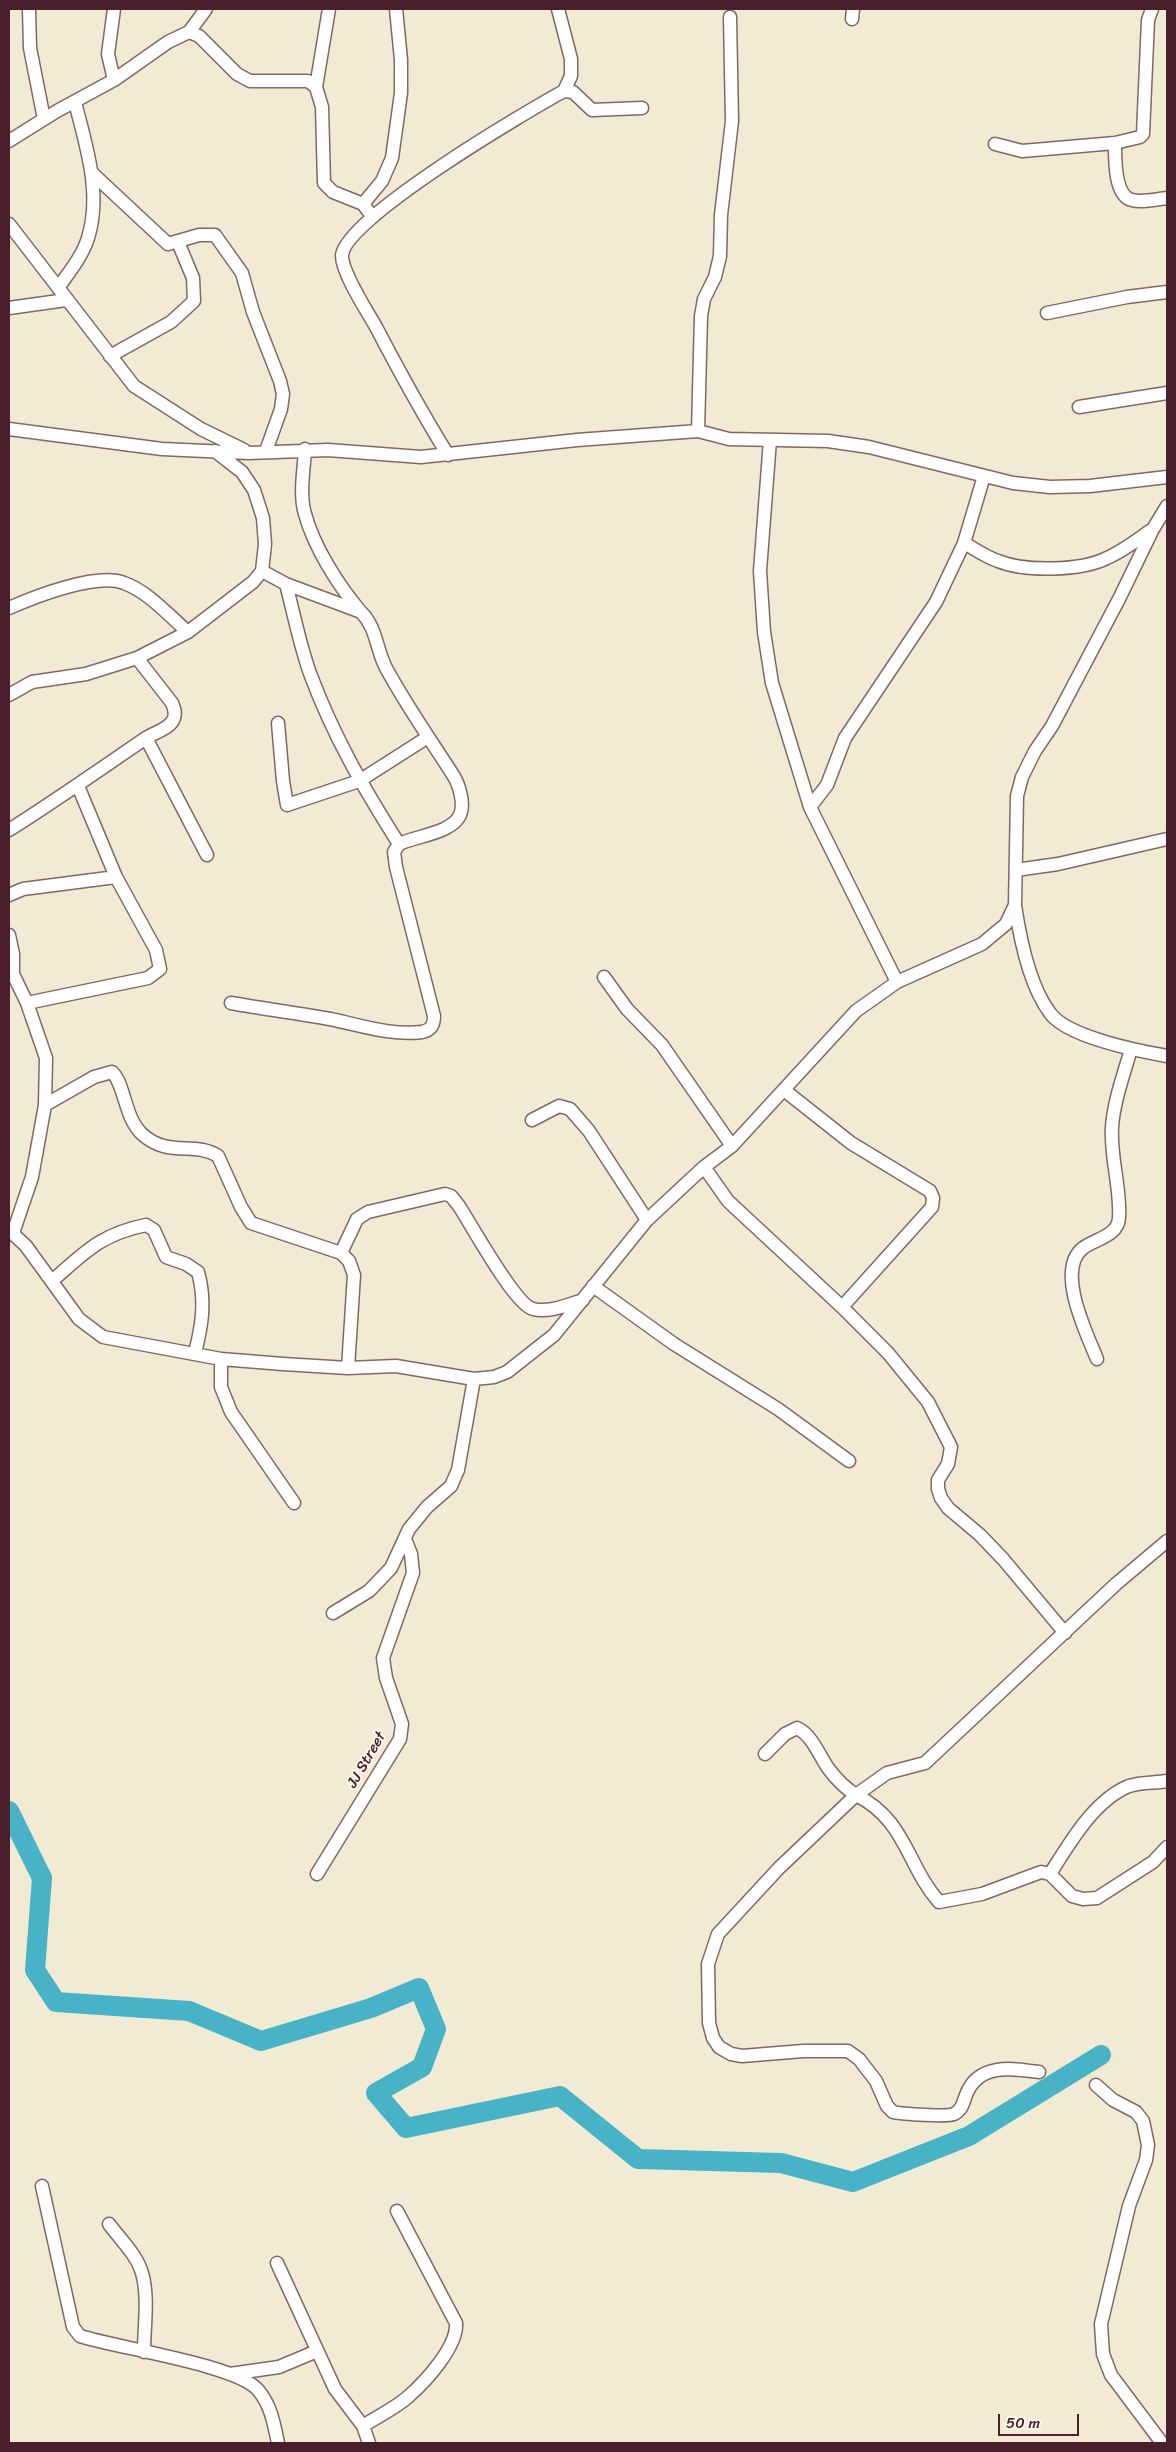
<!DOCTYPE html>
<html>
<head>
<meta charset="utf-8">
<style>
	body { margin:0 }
	#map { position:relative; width:1176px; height:2452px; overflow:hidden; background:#f2ebd3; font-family:Sriracha,sans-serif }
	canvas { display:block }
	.frame { position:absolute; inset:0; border:10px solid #4a1f2b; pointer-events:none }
	.scale { position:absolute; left:998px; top:2414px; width:81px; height:22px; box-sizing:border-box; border:2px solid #4a1f2b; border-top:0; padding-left:6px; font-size:15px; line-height:18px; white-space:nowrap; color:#4a1f2b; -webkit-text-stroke:4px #fbf7ec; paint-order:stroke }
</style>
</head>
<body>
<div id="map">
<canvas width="1176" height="2452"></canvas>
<div class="frame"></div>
<div class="scale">50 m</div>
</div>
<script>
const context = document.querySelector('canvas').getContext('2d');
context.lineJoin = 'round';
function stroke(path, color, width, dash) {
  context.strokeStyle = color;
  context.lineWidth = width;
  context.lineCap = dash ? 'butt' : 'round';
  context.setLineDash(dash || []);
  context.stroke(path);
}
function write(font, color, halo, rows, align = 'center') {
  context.font = font + ' Sriracha,sans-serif';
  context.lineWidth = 4;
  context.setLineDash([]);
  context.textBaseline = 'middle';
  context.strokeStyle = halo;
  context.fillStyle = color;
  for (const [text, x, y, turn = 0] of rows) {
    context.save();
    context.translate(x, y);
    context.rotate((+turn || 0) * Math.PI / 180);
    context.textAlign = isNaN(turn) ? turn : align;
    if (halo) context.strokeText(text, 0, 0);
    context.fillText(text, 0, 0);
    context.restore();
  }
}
stroke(new Path2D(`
	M9,1811L42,1878L35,1970L56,2002L189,2011L261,2041L371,2008L419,1988L436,2029L422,2067L376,2093L406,2128L560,2096L638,2159L781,2163L853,2182L969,2136L1101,2055`), '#48b3c6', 20);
const street = new Path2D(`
	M29,9L30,48L44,119
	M114,9L108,54L114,80
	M558,9L571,59V76L564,91
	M852,19L853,9
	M189,32L206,9
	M316,87L329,9
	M9,141L57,111L114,80L168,42L189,32L199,36L237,74L250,81H308L316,87L322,107L324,183L333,192L363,204L372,216
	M1115,143C1115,158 1114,196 1132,200C1142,203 1157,199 1167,198
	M995,144L1022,151L1115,143L1140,137L1143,134L1148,20L1152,9
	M93,174L168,244L199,235H215L242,273L253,312L280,381L283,394L281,409L266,451
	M363,204L382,181L392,158L401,93V60L396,9
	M9,224L134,386L201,429L244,450
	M58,288C69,272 82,257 88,238C102,193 86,146 75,102
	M9,308L66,300
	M1047,313L1127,297L1167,292
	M110,356L171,322L194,301L193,278L178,242
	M1079,407L1167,393
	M9,429L162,449L249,453L328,450L421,457L577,440L698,431L729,439L828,441L869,447L1013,483L1050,487L1090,486L1167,477
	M698,431L701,316L704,299L715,277L720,256L721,215L732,121L730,17
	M770,440L760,571L764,632L772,683L810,807L897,982
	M305,449C304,470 299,494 305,514C314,547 338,585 360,611
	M448,455C422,413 399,371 376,327C367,311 342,273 342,256C342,220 529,110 564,91L573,92L592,110L642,108
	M964,543C975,549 986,557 998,561C1025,572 1081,571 1107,558C1123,551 1138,539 1153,529
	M286,584C294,614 300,647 311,676C334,737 364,789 399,844
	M9,608C34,597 97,572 124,583C149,592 169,616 188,632
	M9,695L32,682L86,674L137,658L188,632L253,582L262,571L265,544L263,518L254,490L242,472L215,451
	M278,723L283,781L287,805L359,781L428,737
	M146,738L207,855
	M810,807L827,785L845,738L936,602L964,543L984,476
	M9,830C55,801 99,770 143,740C152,733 171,729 174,718C176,712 174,708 172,703L137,658
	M1016,870L1058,864L1167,839
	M9,895L23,889L116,877
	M1015,905C1020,939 1029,985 1050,1013C1067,1037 1139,1051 1167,1056
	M9,935L13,954V974
	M9,970L13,974L27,1003L46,1058L45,1105L32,1177L13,1233
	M604,977L627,1009L662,1045L732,1146
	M27,1003L148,978L160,969L156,950L116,877L78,786
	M231,1003C264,1009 297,1013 330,1019C360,1025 391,1036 422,1032C432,1030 434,1024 434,1016L396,867L394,852L399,844C416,836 452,833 460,815C465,804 459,784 453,775C430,739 406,705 386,668C376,649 377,628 361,612L286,584L262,571
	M784,1090L851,1143L930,1191L933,1198L932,1207L842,1307
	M45,1105L94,1077L112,1072C125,1084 124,1117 142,1134C168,1158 195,1141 218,1156L241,1207L251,1223L341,1253L349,1261L354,1275L348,1368
	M532,1120L559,1106L570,1109L589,1131L647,1220
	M704,1167L728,1201L842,1307L888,1353L928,1402L951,1447L948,1464L938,1480V1489L941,1498L948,1508L980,1535L1003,1559L1065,1633
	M9,1230L26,1246L79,1319L103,1337L221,1359L283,1364L348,1368L396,1366L474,1379L494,1377L507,1372L554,1335L647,1220L704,1167L732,1146L856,1011L897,982L982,944L1006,924L1015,905L1017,796L1022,777L1035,751L1052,726L1119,599L1153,529L1167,506
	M341,1253L357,1219L368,1212L445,1194L451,1196L459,1206C472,1226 515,1305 533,1309C549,1313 567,1305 583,1300
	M52,1281C85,1252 101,1234 146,1225L154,1230L166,1257L186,1264L198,1272C206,1301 202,1325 195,1353
	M593,1286L674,1344L778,1409L849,1461
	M221,1359V1387L231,1412L294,1503
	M1097,1359C1087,1334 1055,1270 1083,1248C1095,1239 1118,1236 1119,1218C1121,1188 1110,1157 1112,1127C1114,1100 1124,1074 1131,1049
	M333,1613L369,1591L391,1568L409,1529L427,1507L451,1486L458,1470L474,1379
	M765,1754L785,1734L797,1728C812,1735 819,1755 828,1768C836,1779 845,1788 856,1795L887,1773L925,1763L1116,1584L1167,1541
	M317,1874L400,1739L402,1724L386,1678L383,1658L413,1573L411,1554L405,1539
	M1050,1874C1069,1844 1094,1800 1129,1786C1140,1782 1156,1783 1167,1781
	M1039,2072C1011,2068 978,2063 966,2095C963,2103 962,2110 954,2114C948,2117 902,2114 893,2112L887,2106L876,2081L859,2059L848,2051H803L742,2056L731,2054L719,2047L713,2038L709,2023L708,1964L718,1934L779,1868L856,1795C906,1820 906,1864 939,1902L982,1894L1041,1872L1050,1874L1072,1896L1083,1899L1097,1898L1153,1862L1167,1847
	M1096,2085L1113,2100L1136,2112L1143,2121L1148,2145L1146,2160L1129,2206L1101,2324L1103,2354L1111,2375L1162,2443
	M42,2186L73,2327L80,2336C117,2348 237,2365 258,2390C271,2405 274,2424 278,2443
	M109,2224C120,2239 137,2255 142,2273C149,2297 144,2327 144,2352
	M277,2263L335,2389L363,2426L369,2443
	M230,2374L279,2367L317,2351
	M363,2426C378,2416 396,2408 409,2396C426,2381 458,2346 456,2323L397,2211`);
stroke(street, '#856666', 15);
stroke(street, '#fff', 12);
write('15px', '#4a1f2b', '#fbf7ec', [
	["JJ Street",367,1760,-60]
]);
</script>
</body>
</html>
